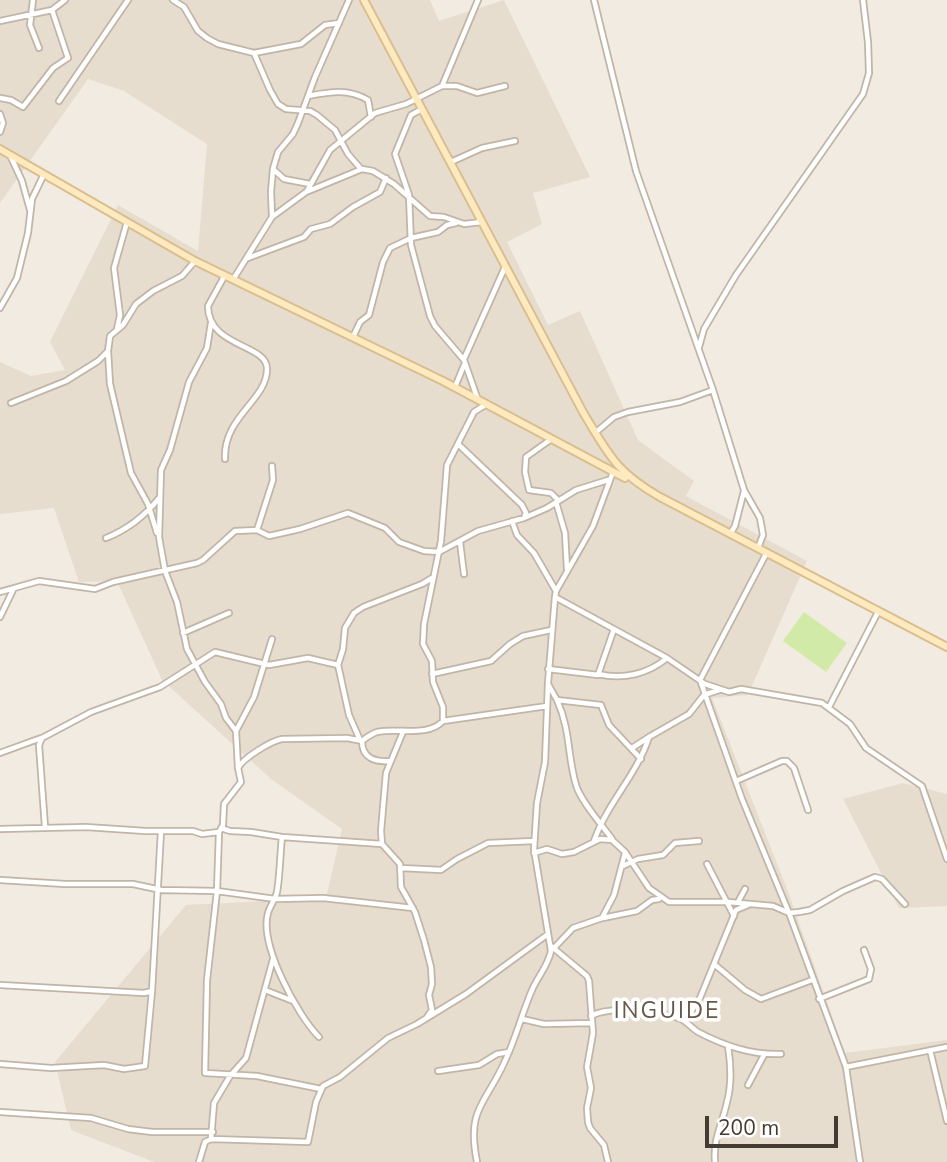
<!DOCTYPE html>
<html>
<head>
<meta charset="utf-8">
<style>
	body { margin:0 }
	#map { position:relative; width:947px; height:1162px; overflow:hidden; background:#f2ebe1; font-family:"Nunito Sans",sans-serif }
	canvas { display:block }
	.scale { position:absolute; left:705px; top:1116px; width:133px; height:32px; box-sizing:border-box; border:4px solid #443b32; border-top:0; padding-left:9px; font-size:21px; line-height:24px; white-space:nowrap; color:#443b32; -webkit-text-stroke:5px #fff; paint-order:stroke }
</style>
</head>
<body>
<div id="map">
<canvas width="947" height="1162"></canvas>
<div class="scale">200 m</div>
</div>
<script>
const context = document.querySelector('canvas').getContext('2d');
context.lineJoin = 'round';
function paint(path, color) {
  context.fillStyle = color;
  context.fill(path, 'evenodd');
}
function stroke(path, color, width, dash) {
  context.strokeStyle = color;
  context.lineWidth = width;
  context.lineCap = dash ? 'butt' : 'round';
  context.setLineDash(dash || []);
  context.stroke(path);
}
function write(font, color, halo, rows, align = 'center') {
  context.font = font + ' "Nunito Sans",sans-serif';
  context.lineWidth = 7;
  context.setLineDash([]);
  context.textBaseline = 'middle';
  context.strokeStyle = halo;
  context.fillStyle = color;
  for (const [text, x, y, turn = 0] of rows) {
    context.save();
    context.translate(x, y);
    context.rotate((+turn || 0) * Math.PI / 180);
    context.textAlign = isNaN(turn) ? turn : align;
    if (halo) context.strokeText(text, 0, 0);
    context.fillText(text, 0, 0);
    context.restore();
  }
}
paint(new Path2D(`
	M0,0H430L439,21L504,0L590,177L533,193L542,224L507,242L548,325L580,311L638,440L694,481L686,496L807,561L748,695L712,698L787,889L845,1053L947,1040V1162H154L71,1130L55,1062L186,905L326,898L342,829L271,779L162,680L117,581L79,582L54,508L0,514V362L31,376L65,370L50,342L118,205L198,251L207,144L124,91L88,79L0,203Z
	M903,783L947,794V906L899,908L843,799Z`), '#e6ddcf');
paint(new Path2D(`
	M804,612L847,643L826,672L783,641Z`), '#d2eaa7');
const street = new Path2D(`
	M33,0L30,25L39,48
	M173,0L184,7L198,31L207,38L218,44L254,53L301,44L325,25L339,23
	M594,0L636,171L713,390L744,490L760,518L763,535L758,548
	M0,21L52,10L65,0
	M254,53L270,90L278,104L286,109L310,111L317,115L335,130L348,154L361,169
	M443,86H457L477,93L505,86
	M308,96C329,92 348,88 368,100L371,117
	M0,98L11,100L23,107L53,68L68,58L52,10
	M59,101L128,0
	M422,109L411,115L395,154L409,195L411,245L430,316L435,326L464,360L478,400
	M0,114L3,123L0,132
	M10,155L22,181L30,210
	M451,162L482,148L515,141
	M310,184L284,179L273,169L278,152L293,134L298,123L315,77L349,0
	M307,191L330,150L375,113L406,104L442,86L478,0
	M272,216L271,192L273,169
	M248,258L304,237L311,229L330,224L353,207L380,192L386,178
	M234,278L272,217L306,192L362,169L373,171L394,184L430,216L444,217L464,224L482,222
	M0,308L17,278L28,233L32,199L44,174
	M117,329L120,315L114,268L127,222
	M353,337L360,322L369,315L383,262L390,248L411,238L438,232L447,225L456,223
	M699,347L704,329L736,275L863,94L869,73L868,42L863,0
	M108,351L110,384L131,473L148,504L157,533
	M464,359L505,267
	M455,387L464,365
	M11,403L66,381L98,361L108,351L110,336L123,325L136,304L153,291L182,276L195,261
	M595,433L614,417L628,412L680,402L713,390
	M550,440L526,457L525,472L529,490L551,493L558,500
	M458,444L522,505L526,513L524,518
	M225,459C223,416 268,400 267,368C266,344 208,347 208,306L225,275
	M556,502L565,533L567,569
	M512,521L517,535L534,553L556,591
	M257,530L269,536L300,529L348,513L385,528L399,542L424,551L439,552L478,531L524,518L547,508L576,490L608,480
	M730,534L735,526L744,491
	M106,538C129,529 145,516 160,497
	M460,542L464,574
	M766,554L700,680L742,799L789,913L846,1067L947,1047
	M0,592L39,581L95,589L113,582L197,563L203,560L235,531L257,530L273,480L272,466
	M555,597L667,658L705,684L729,692L741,689L822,703L850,724L866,748L922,786L947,859
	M0,617L13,590
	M183,633L229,613
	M548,669L598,675L614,629
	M432,674L491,661L510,644L523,636L551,630
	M598,674C623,680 648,674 667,658
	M548,684L557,700L601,705L609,725L641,759
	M557,700C571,731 567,755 576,785C580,800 602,825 612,839
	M829,707L878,612
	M443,721V707L433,682L432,661L423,644L424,624L441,541L447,465L474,412L485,405
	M236,731L254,697L272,639
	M403,732L386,773L381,831L382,844L400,864L401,887L415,912L424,940L431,967L432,984L429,995L432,1010L427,1017
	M360,740L349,715L338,665L343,649L345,628L354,613L363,607L422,584L432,578
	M362,741C362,759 376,762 390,761
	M632,748L649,737
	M0,753L41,738
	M238,768C243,758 271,741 282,739L347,738L362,741C367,737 371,734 377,732C397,727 427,738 443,721L547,706
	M736,781L782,761H787L794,768L808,810
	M45,827L39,745L42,738L91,712L160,687L215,652L269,665L308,658L338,665
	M221,828L230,831L251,832L282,837C280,855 280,875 277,892C275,900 270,906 268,913C259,944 297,1015 319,1037
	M0,829L86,827L145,831H193L202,834L219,832L223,825L224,804L241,782L238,768L236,731L226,718L221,704L205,682L187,649L177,602L165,571L159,537L161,470L170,450L189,382L207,348L211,323
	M219,832L217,891L207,980L205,1073L257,1076L321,1089
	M282,837L382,844
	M594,841C607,803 637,775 649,737L689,714L704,695L719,690
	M534,853L547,849L562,854L574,852L600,839L612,840L625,852L649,888L669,902H728L773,906L789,913L799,912L810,910L843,891L875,877L882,879L905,904
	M707,864L734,916
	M623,866L638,859L663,855L675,843L699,841
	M401,868L441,870L457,859L488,843L534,841
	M0,880L65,884H133L161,890L217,891L275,899L323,898L413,908
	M738,902L745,889
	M603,918L637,911L652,900L659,899
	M551,946L587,976L589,981L593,1033L587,1067L591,1088L587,1108L588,1122L590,1128L604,1145L608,1162
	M554,948L573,928L602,918L614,895L625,853
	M714,964L745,990L761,999L812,980
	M0,985L144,993L152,991
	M265,990L293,1001
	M819,999L869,979L871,969L864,950
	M591,1016C610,1005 660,1011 681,1019C687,1022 692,1028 698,1032C725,1046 751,1055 781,1054
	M522,1019L544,1024L592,1023
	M685,1021L700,998L736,910L748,905
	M930,1050L947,1121
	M0,1064L51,1068L104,1065L124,1069L145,1066L152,991L161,831
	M846,1067L860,1162
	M438,1071L479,1065L497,1054L509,1052
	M748,1085L764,1055
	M0,1112L91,1118L128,1129L152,1132H213
	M211,1139L214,1103L230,1076L246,1058L273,959
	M199,1162L205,1142L211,1139L308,1142L316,1102L323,1086L340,1077L388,1038L417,1024L466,994L548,934
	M477,1162C466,1108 486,1104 505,1061C516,1038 522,1013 532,990C538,976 548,966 551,951L534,849L537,803L545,762L548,683L555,597L556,591L593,526L613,472
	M715,1162C713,1138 722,1125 727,1102C732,1084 731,1065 728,1046`);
const secondary = new Path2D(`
	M364,0L584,414C609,455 616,472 660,497L947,647
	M0,149L195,261L443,381L625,478`);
stroke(street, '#c1b5a7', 8);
stroke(secondary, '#d9be90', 10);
stroke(street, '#fff', 4.5);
stroke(secondary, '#ffe9be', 6);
context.letterSpacing = '2px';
write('23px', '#675849', '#fff', [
	["INGUIDE",667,1012]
]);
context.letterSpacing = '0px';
</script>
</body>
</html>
